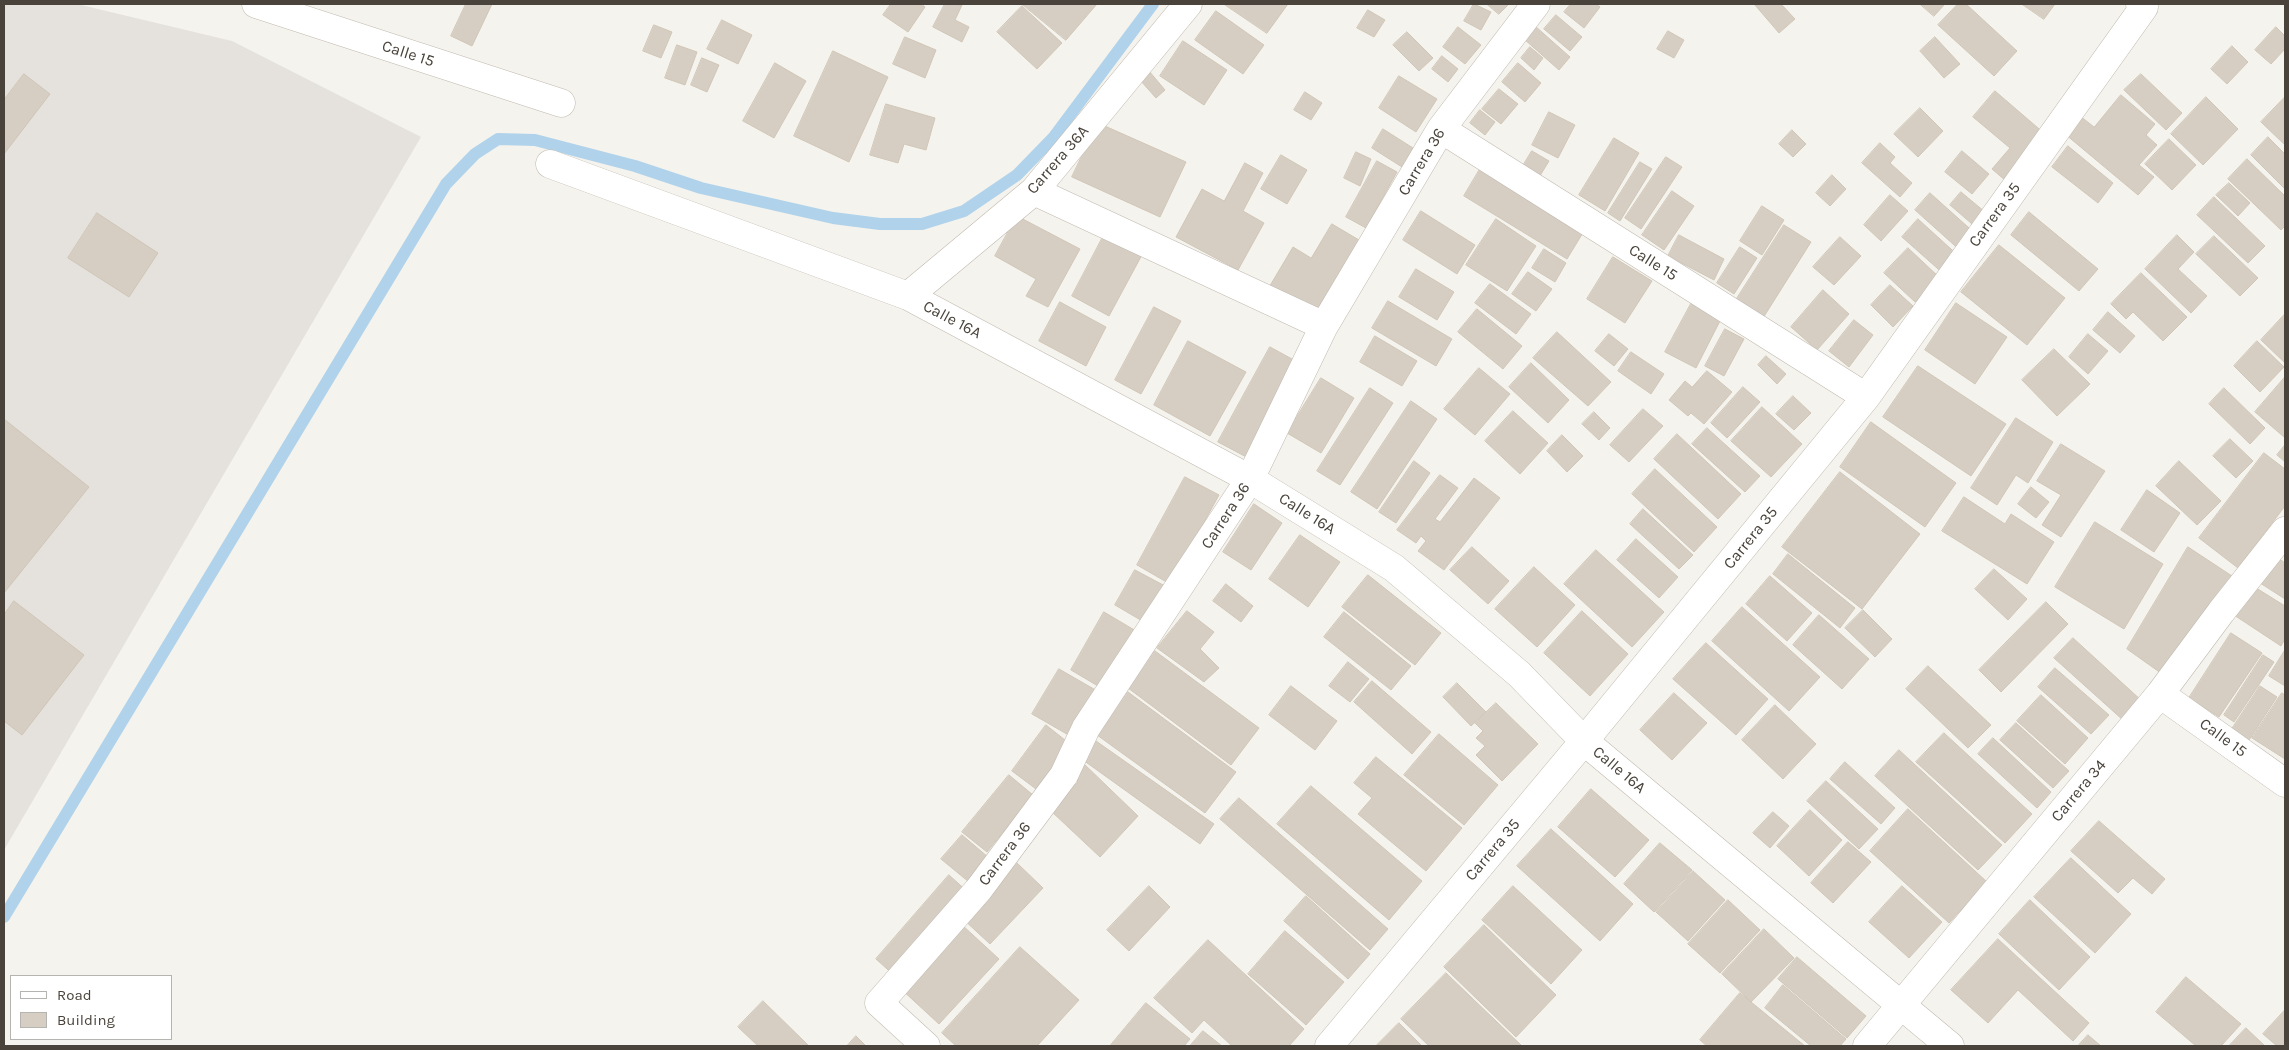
<!DOCTYPE html>
<html>
<head>
<meta charset="utf-8">
<style>
	body { margin:0 }
	#map { position:relative; width:2289px; height:1050px; overflow:hidden; background:#f5f3ed; font-family:Karla,sans-serif }
	canvas { display:block }
	.frame { position:absolute; inset:0; border:5px solid #49433b; pointer-events:none }
	.legend { position:absolute; left:10px; top:975px; width:162px; height:65px; box-sizing:border-box; background:#fff; border:1px solid #b6b4b1; margin:0; padding:6px 9px; list-style:none; font-size:15px; color:#49433b }
	.legend li { display:flex; align-items:center; gap:10px; height:25px }
	.legend b { width:25px; border:1px solid #b6b4b1 }
</style>
</head>
<body>
<div id="map">
<canvas width="2289" height="1050"></canvas>
<div class="frame"></div>
<ul class="legend">
<li><b style="height:6px;background:#fff"></b>Road</li>
<li><b style="height:14px;background:#d6cec3"></b>Building</li>
</ul>
</div>
<script>
const context = document.querySelector('canvas').getContext('2d');
context.lineJoin = 'round';
function paint(path, color) {
  context.fillStyle = color;
  context.fill(path, 'evenodd');
}
function stroke(path, color, width, dash) {
  context.strokeStyle = color;
  context.lineWidth = width;
  context.lineCap = dash ? 'butt' : 'round';
  context.setLineDash(dash || []);
  context.stroke(path);
}
function write(font, color, halo, rows, align = 'center') {
  context.font = font + ' Karla,sans-serif';
  context.lineWidth = 4;
  context.setLineDash([]);
  context.textBaseline = 'middle';
  context.strokeStyle = halo;
  context.fillStyle = color;
  for (const [text, x, y, turn = 0] of rows) {
    context.save();
    context.translate(x, y);
    context.rotate((+turn || 0) * Math.PI / 180);
    context.textAlign = isNaN(turn) ? turn : align;
    if (halo) context.strokeText(text, 0, 0);
    context.fillText(text, 0, 0);
    context.restore();
  }
}
paint(new Path2D(`
	M4,4H77L232,41L421,137L4,850Z`), '#e5e2de');
stroke(new Path2D(`
	M4,917L446,184L475,154L498,139L535,140L635,166L701,188L833,218L880,224H922L964,211L1017,175L1053,138L1153,4`), '#b0d3eb', 12);
const building = new Path2D(`
	M466,4H492L472,46L451,36Z
	M891,4H921L925,7L908,32L883,15Z
	M945,4L962,5L955,20L969,27L962,42L933,27Z
	M1022,4H1097L1066,40Z
	M1224,4H1288L1267,33Z
	M1474,4L1491,12L1481,30L1464,21Z
	M1487,4H1509L1499,14Z
	M1571,4H1596L1600,7L1584,28L1564,12Z
	M1756,4H1781L1795,19L1779,33L1755,5Z
	M1920,4H1945L1934,16Z
	M1958,4H1966L2017,51L1994,76L1938,25Z
	M2022,4H2055L2044,19Z
	M1022,6L1062,43L1037,69L997,32Z
	M1368,10L1385,20L1374,37L1357,28Z
	M1216,11L1264,45L1243,74L1195,40Z
	M1556,15L1582,37L1570,51L1544,29Z
	M722,20L752,35L738,64L707,49Z
	M654,25L672,32L661,58L643,51Z
	M1535,26L1570,57L1559,70L1524,39Z
	M1458,27L1481,45L1465,64L1443,47Z
	M2276,27L2285,36V49L2271,64L2255,50Z
	M1668,31L1684,40L1674,58L1657,49Z
	M1407,32L1433,58L1419,71L1393,45Z
	M905,37L936,50L925,78L893,64Z
	M1935,37L1960,64L1944,78L1920,51Z
	M1183,41L1227,70L1204,105L1160,76Z
	M677,45L697,52L685,85L665,78Z
	M2232,46L2248,62L2227,84L2211,69Z
	M1530,47L1543,58L1534,70L1521,58Z
	M833,51L888,77L849,162L794,136Z
	M1442,56L1458,69L1448,82L1432,69Z
	M702,58L719,65L707,92L691,85Z
	M775,63L806,81L774,138L743,121Z
	M1518,63L1541,83L1525,102L1502,82Z
	M1149,71L1165,90L1156,98L1140,80Z
	M24,74L50,94L4,154V100Z
	M2141,74L2182,113L2166,130L2124,90Z
	M1399,76L1437,99L1416,132L1379,108Z
	M1499,89L1518,104L1501,124L1482,109Z
	M1995,91L2045,134L2006,181L1992,169L2010,148L1973,117Z
	M1305,92L1322,103L1311,120L1294,110Z
	M2121,95L2155,124L2146,135L2157,145L2139,165L2154,177L2138,195L2065,134L2080,116L2094,127Z
	M2206,97L2238,129L2203,165L2171,134Z
	M2285,97V145L2261,122Z
	M886,104L935,118L926,150L904,144L898,163L870,155Z
	M1920,108L1943,131L1918,157L1894,134Z
	M1480,110L1495,122L1485,135L1470,123Z
	M1549,112L1575,125L1558,158L1532,145Z
	M1098,123L1186,162L1160,217L1072,177Z
	M1383,129L1413,148L1402,167L1372,148Z
	M1792,130L1806,144L1793,157L1779,144Z
	M2268,137L2285,154V189L2251,155Z
	M1614,138L1639,153L1605,211L1579,195Z
	M2169,139L2196,165L2172,190L2145,164Z
	M1880,143L1895,157L1890,163L1912,183L1900,197L1862,163Z
	M2068,146L2113,183L2098,203L2052,167Z
	M1532,151L1549,161L1538,179L1521,169Z
	M1962,151L1989,174L1972,194L1945,172Z
	M1356,152L1371,159L1360,186L1344,178Z
	M1281,155L1307,170L1287,204L1261,189Z
	M1666,157L1682,167L1641,229L1625,218Z
	M2247,159L2285,196V226L2281,230L2228,179Z
	M1377,161L1397,172L1366,228L1346,217Z
	M1640,162L1652,169L1620,221L1608,213Z
	M1245,163L1263,173L1243,211L1264,223L1238,270L1176,237L1202,189L1224,201Z
	M1480,169L1584,231L1567,259L1464,196Z
	M1832,175L1846,189L1830,206L1816,193Z
	M2229,183L2250,203L2238,216L2216,195Z
	M1672,191L1694,206L1664,250L1642,235Z
	M1961,192L1991,217L1979,230L1950,205Z
	M1930,193L1978,236L1963,253L1915,210Z
	M1890,195L1908,211L1881,241L1864,225Z
	M2214,197L2265,246L2248,263L2197,215Z
	M1762,206L1784,220L1762,255L1740,241Z
	M1421,211L1475,245L1457,274L1403,240Z
	M2029,212L2098,269L2079,291L2011,235Z
	M97,213L158,253L129,297L68,258Z
	M1017,216L1080,249L1048,307L1026,296L1036,279L995,256Z
	M1496,219L1536,246L1507,291L1466,265Z
	M1918,219L1962,259L1946,276L1902,237Z
	M1332,224L1359,240L1313,316L1268,289L1293,247L1311,258Z
	M1784,225L1811,242L1763,318L1736,300Z
	M1105,233L1143,253L1109,316L1072,296Z
	M1679,235L1724,259L1714,280L1668,256Z
	M2177,235L2194,252L2178,269L2207,296L2191,313L2145,269Z
	M2214,236L2258,278L2240,296L2196,254Z
	M1840,237L1861,256L1834,285L1813,267Z
	M1999,245L2065,298L2027,345L1961,292Z
	M1740,247L1757,258L1734,294L1717,283Z
	M1908,248L1939,277L1915,302L1884,273Z
	M1544,249L1566,263L1555,282L1532,268Z
	M1613,257L1652,281L1625,323L1587,299Z
	M1416,269L1454,292L1437,320L1399,297Z
	M1528,272L1552,289L1536,311L1512,294Z
	M2141,273L2187,317L2163,341L2133,312L2126,319L2111,304Z
	M1490,284L1531,314L1516,334L1475,303Z
	M1890,285L1913,306L1893,327L1871,305Z
	M1823,290L1849,314L1817,350L1791,327Z
	M1388,301L1452,339L1436,366L1372,328Z
	M1060,302L1106,327L1086,366L1039,341Z
	M1692,302L1722,317L1696,368L1665,352Z
	M1956,303L2007,337L1975,384L1925,350Z
	M1154,307L1181,321L1141,394L1115,380Z
	M1477,309L1522,346L1503,369L1458,332Z
	M2108,312L2135,336L2120,353L2093,330Z
	M2285,314V363L2261,340Z
	M1854,320L1873,335L1849,367L1829,351Z
	M1725,329L1744,339L1724,376L1705,366Z
	M1557,332L1611,382L1588,406L1533,358Z
	M1609,334L1628,349L1614,366L1595,351Z
	M2088,334L2108,351L2088,374L2069,357Z
	M1375,336L1417,361L1402,386L1360,362Z
	M1188,341L1246,372L1210,436L1154,405Z
	M2257,341L2284,367L2260,392L2234,366Z
	M1270,347L1303,365L1252,460L1218,442Z
	M2054,349L2090,384L2057,416L2022,380Z
	M1631,352L1664,374L1651,394L1618,371Z
	M1766,356L1786,374L1777,384L1758,365Z
	M1531,363L1569,400L1548,423L1509,387Z
	M1918,366L2006,424L1971,476L1883,417Z
	M1479,368L1510,394L1475,435L1444,409Z
	M1707,371L1732,392L1704,424L1691,413L1688,416L1669,400L1685,381L1692,387Z
	M2285,377V435L2284,437L2255,412Z
	M1321,378L1354,398L1321,453L1287,433Z
	M1743,387L1760,402L1727,438L1711,423Z
	M1370,388L1393,403L1340,485L1317,471Z
	M2224,388L2265,428L2250,444L2209,404Z
	M1793,396L1811,413L1794,430L1776,414Z
	M1411,401L1437,419L1377,509L1351,492Z
	M1762,407L1802,444L1771,477L1731,441Z
	M1643,409L1663,426L1629,462L1610,445Z
	M1513,411L1548,443L1520,474L1485,441Z
	M1594,412L1610,428L1599,440L1582,424Z
	M2016,418L2053,442L2028,483L2016,475L1997,505L1971,488Z
	M4,419L89,487L4,593Z
	M1871,422L1956,483L1925,527L1840,467Z
	M1707,428L1760,476L1745,492L1692,444Z
	M1677,434L1741,494L1718,519L1654,459Z
	M1562,435L1583,456L1567,472L1547,451Z
	M2230,439L2253,461L2236,478L2213,456Z
	M2061,444L2105,471L2061,537L2042,525L2061,495L2037,481Z
	M2285,445V462L2277,455Z
	M2264,453L2285,469V506L2238,568L2199,538Z
	M1414,461L1430,473L1396,523L1379,512Z
	M2179,461L2221,501L2197,525L2156,486Z
	M1655,469L1717,527L1694,552L1632,494Z
	M1840,472L1920,534L1862,609L1782,547Z
	M1440,475L1458,488L1435,519L1440,522L1474,478L1500,498L1444,570L1418,551L1426,541L1421,536L1416,543L1397,530Z
	M1185,477L1219,495L1170,584L1137,565Z
	M2031,487L2049,502L2036,518L2018,504Z
	M2147,490L2180,513L2154,552L2121,530Z
	M1964,497L2005,524L2011,514L2054,542L2027,584L1942,531Z
	M1254,504L1282,523L1251,570L1223,552Z
	M1643,509L1693,555L1679,569L1630,524Z
	M2095,522L2163,564L2124,629L2055,587Z
	M1300,535L1340,562L1308,607L1269,579Z
	M1636,539L1678,577L1659,598L1617,560Z
	M1472,547L1509,581L1488,604L1450,570Z
	M2188,547L2232,576L2165,676L2127,649Z
	M1596,550L1664,612L1632,647L1564,584Z
	M1788,554L1855,608L1840,628L1773,574Z
	M2274,555L2285,563V599L2257,581Z
	M1534,567L1575,605L1537,647L1495,609Z
	M1994,569L2027,599L2008,620L1975,589Z
	M1135,570L1165,586L1144,622L1115,605Z
	M1368,575L1441,633L1415,665L1342,607Z
	M1770,576L1812,613L1787,641L1746,604Z
	M1226,584L1253,606L1241,622L1213,601Z
	M2253,586L2285,606V639L2281,646L2234,615Z
	M14,601L84,655L22,735L4,721V615Z
	M2046,602L2068,624L2001,692L1979,670Z
	M1742,607L1820,677L1789,711L1712,641Z
	M1863,610L1892,639L1875,657L1845,628Z
	M1187,611L1214,632L1200,649L1219,668L1204,682L1157,648Z
	M1582,611L1628,654L1590,696L1544,653Z
	M1104,612L1136,631L1103,689L1071,670Z
	M1344,612L1411,666L1391,690L1324,637Z
	M1819,615L1869,659L1842,689L1793,645Z
	M2231,633L2262,653L2219,717L2189,698Z
	M2073,638L2142,701L2124,721L2054,658Z
	M1706,643L1768,699L1736,735L1673,679Z
	M2285,650V686L2269,676Z
	M1155,651L1259,728L1231,765L1128,688Z
	M2263,655L2274,662L2234,722L2224,715Z
	M1348,662L1369,679L1350,702L1329,686Z
	M1928,666L1991,725L1968,748L1906,689Z
	M2055,668L2109,715L2091,734L2038,687Z
	M1059,669L1099,692L1072,737L1032,714Z
	M1372,681L1431,732L1412,754L1354,702Z
	M1457,683L1486,712L1471,726L1443,697Z
	M1291,686L1337,721L1315,750L1269,715Z
	M2260,686L2277,697L2249,740L2232,729Z
	M1128,692L1236,772L1205,813L1097,735Z
	M1674,693L1707,723L1672,760L1640,730Z
	M2282,693L2285,695V759L2252,738Z
	M2041,695L2088,738L2065,764L2017,721Z
	M1496,703L1538,744L1502,781L1476,755L1485,746L1476,738L1483,731L1475,723Z
	M1775,705L1816,744L1783,779L1742,740Z
	M2016,723L2069,771L2053,788L2000,740Z
	M1046,725L1070,744L1036,789L1012,771Z
	M1944,733L2032,814L2005,843L1916,762Z
	M1439,734L1498,785L1464,825L1404,775Z
	M1993,738L2051,792L2037,808L1978,754Z
	M1096,741L1214,824L1200,844L1083,760Z
	M1899,750L2002,845L1978,870L1875,776Z
	M1376,757L1462,828L1426,871L1358,814L1372,798L1354,783Z
	M1082,762L1138,816L1100,857L1051,811L1078,782L1070,775Z
	M1845,762L1895,808L1881,824L1830,779Z
	M1009,775L1033,795L987,852L962,832Z
	M1826,781L1878,829L1859,849L1807,801Z
	M1311,786L1422,881L1389,920L1277,824Z
	M1591,789L1649,840L1615,877L1558,827Z
	M1239,798L1388,929L1370,950L1220,819Z
	M1908,809L1987,882L1949,923L1870,851Z
	M1810,810L1842,840L1809,876L1777,846Z
	M1773,812L1789,826L1770,848L1753,833Z
	M2099,821L2165,879L2152,894L2133,878L2118,893L2071,851Z
	M1551,829L1633,904L1600,941L1517,866Z
	M962,835L995,863L975,887L941,859Z
	M1848,842L1871,862L1833,903L1811,883Z
	M1660,843L1692,870L1654,912L1624,884Z
	M2071,858L2131,914L2095,953L2034,897Z
	M1017,863L1043,888L990,944L963,919Z
	M1693,871L1725,900L1688,941L1656,912Z
	M949,875L969,893L896,977L876,959Z
	M1149,886L1170,907L1129,951L1107,930Z
	M1513,886L1582,950L1551,984L1482,920Z
	M1902,886L1942,922L1909,958L1869,922Z
	M1306,896L1370,954L1348,979L1284,921Z
	M1728,900L1760,930L1720,973L1688,944Z
	M2030,900L2090,957L2059,990L1999,934Z
	M961,924L999,959L939,1024L901,989Z
	M1484,925L1556,995L1516,1037L1444,967Z
	M1764,929L1794,958L1751,1002L1722,974Z
	M1285,931L1344,982L1306,1025L1248,974Z
	M1998,939L2089,1023L2073,1041L2018,990L1988,1023L1951,990Z
	M1208,940L1304,1029L1289,1046H1232L1204,1020L1192,1033L1154,998Z
	M1020,947L1079,1000L1037,1046H956L942,1033Z
	M1797,957L1866,1016L1847,1038L1778,979Z
	M1446,973L1522,1046H1429L1401,1019Z
	M2186,977L2241,1024L2221,1046H2196L2156,1012Z
	M1783,985L1846,1039L1840,1046H1811L1765,1008Z
	M1740,993L1805,1046H1707L1700,1040Z
	M763,1001L809,1046H758L738,1027Z
	M1146,1003L1190,1039L1184,1046H1110Z
	M2285,1010V1046H2277L2263,1034Z
	M1399,1023L1422,1046H1376Z
	M2246,1028L2265,1046H2229Z
	M1203,1031L1222,1046H1190Z
	M2088,1035L2101,1046H2078Z
	M856,1036L866,1046H847Z`);
paint(building, '#d6cec3');
stroke(building, '#d0c6b7', 1);
const minor = new Path2D(`
	M256,4L561,103
	M1441,129L1866,397
	M550,164L908,296L1250,479L1394,568L1519,674L1584,741L1950,1046
	M1034,191L1324,326
	M908,296L1034,191L1188,4
	M2160,694L2285,783
	M926,1046L879,1003L979,889L1064,775L1086,728L1250,479L1324,326L1441,129L1536,4
	M1329,1046L1584,741L1866,397L2144,7L2140,4
	M1867,1046L2160,694L2221,612L2285,531`);
stroke(minor, '#c0bab0', 29);
stroke(minor, '#fff', 28);
write('16px', '#49433b', '#fff', [
	["Calle 15",408,54,18],
	["Carrera 36A",1058,160,-49],
	["Carrera 36",1422,162,-59],
	["Carrera 35",1995,215,-54],
	["Calle 15",1653,263,32],
	["Calle 16A",952,320,28],
	["Calle 16A",1307,514,32],
	["Carrera 36",1226,516,-57],
	["Carrera 35",1751,538,-51],
	["Calle 15",2223,738,36],
	["Calle 16A",1619,770,40],
	["Carrera 34",2079,791,-50],
	["Carrera 35",1493,850,-50],
	["Carrera 36",1005,854,-53]
]);
</script>
</body>
</html>
